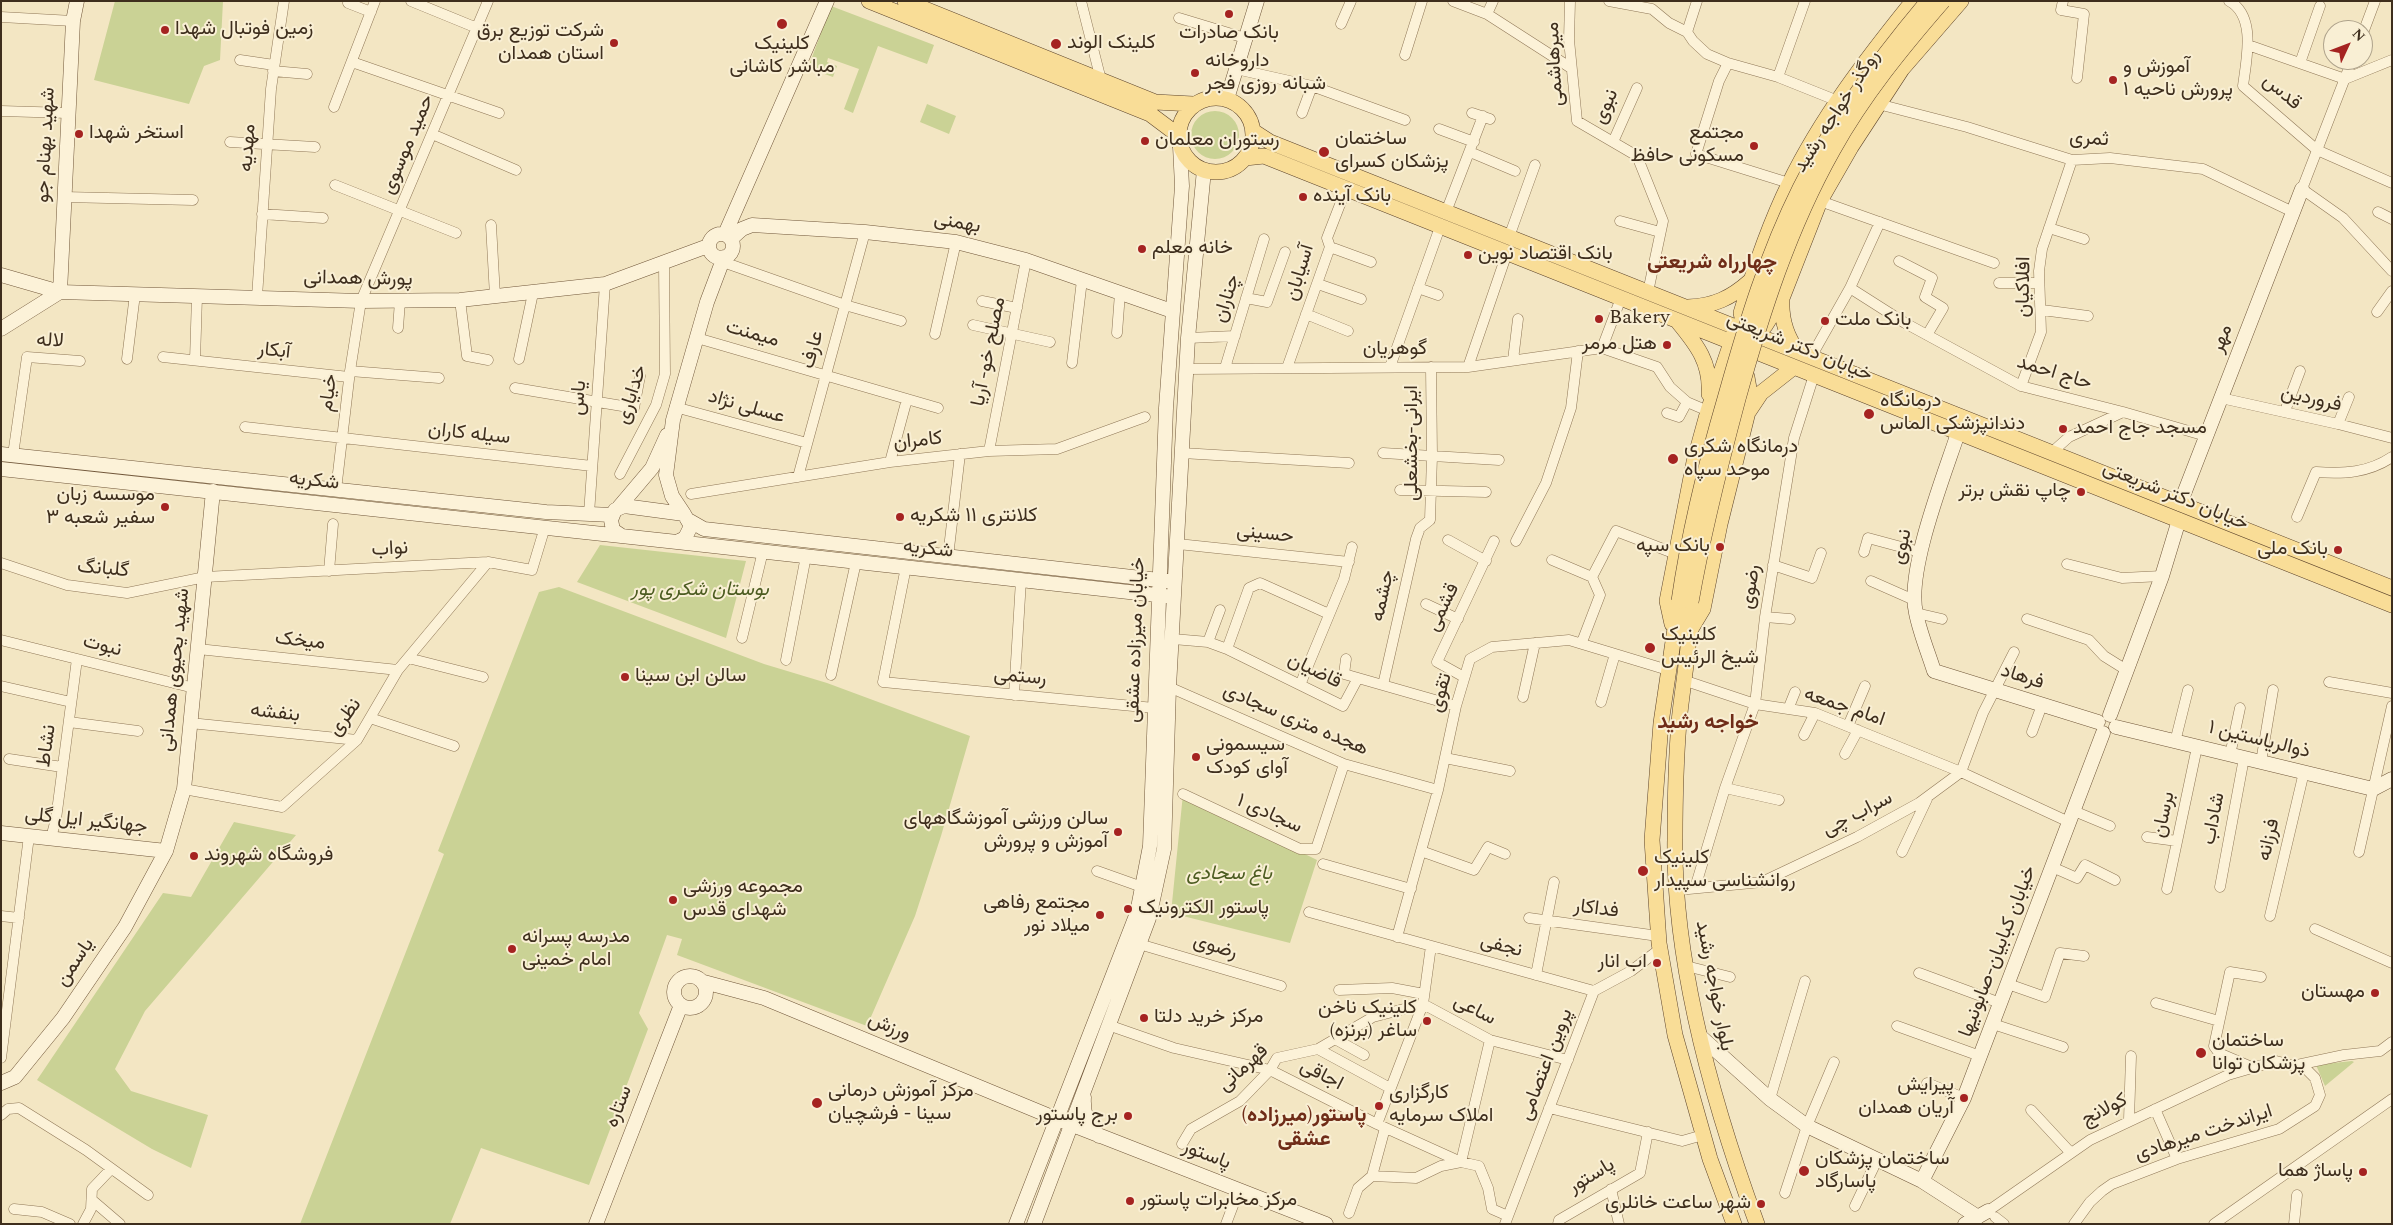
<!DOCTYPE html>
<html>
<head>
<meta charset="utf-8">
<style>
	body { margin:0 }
	#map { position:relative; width:2393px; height:1225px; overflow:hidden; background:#f3e6c3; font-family:Spectral,serif }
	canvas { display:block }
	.frame { position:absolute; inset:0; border:2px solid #3e2e1d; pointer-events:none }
	.north { position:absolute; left:2323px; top:20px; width:50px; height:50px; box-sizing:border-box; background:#f9efd4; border:1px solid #aea28b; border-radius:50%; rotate:47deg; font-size:14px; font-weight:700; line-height:20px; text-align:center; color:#3e2e1d }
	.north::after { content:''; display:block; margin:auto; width:18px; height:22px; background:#a52321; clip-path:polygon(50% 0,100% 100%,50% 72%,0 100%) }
</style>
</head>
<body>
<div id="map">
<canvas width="2393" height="1225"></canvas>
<div class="frame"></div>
<div class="north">N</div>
</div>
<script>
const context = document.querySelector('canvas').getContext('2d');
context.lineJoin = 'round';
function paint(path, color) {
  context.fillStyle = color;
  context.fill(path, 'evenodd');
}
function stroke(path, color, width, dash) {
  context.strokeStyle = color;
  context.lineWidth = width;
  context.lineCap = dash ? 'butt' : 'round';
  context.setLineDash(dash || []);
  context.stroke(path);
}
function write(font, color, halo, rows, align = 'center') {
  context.font = font + ' Spectral,Vazirmatn,serif';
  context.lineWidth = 4;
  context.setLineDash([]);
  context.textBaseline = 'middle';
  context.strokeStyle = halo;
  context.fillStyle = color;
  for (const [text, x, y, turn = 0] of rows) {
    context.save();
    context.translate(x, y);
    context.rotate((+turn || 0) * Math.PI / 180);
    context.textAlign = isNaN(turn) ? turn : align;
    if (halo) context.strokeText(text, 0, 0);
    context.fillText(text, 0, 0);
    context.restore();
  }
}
paint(new Path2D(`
	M115,1H223L220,60L204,66L189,104L94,80Z
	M831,6L934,45L927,64L878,46L853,113L844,109L859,69L828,58L827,62L837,66L833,77L808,68Z
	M927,104L956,116L949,134L920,122Z
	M1191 135a24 24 0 1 1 48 0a24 24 0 1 1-48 0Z
	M600,545L746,561L726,638L577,582Z
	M559,587L764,664L827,683L970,736L941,836L915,916L867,1026L677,955L682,939L667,935L639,1013L648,1029L589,1185L481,1148L450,1224H300L444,854L438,851L539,592Z
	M1183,794L1317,860L1290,943L1171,913Z
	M234,822L296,835L145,1011L115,1069L131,1091L208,1115L191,1168L152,1149L37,1080L163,893L191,897Z
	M2352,1061L2354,1062L2325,1086L2316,1065Z`), '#cad295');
const street = new Path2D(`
	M411,1L477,28
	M1081,1L1101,80
	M1453,1L1487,14
	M1493,1L1487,14L1571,68
	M1570,1L1569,40L1577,121L1637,156L1663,221L1648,292
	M1609,1L1652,9L1669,23L1687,32L1693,41L1707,54L1728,63L1778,77L1838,101
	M2063,1L2061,10L2084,14L2077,78
	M2229,1C2257,16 2246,61 2243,86L2317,150L2392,183
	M348,3L371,12
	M1,17L73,21
	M1179,18L1245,38
	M1341,24L1351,1
	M1687,32L1697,1
	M2363,33L2375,1
	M2248,45L2345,79
	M1405,55L1422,1
	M240,60L274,65
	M2352,60L2302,189L2343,218L2392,271
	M352,62L499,113
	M1728,63L1719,81L1696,154L1789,183
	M2300,63L2320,6
	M1236,69L1312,86L1405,120
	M273,71L307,74
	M1778,77L1805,1
	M2345,79L2392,60
	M1878,104L1967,127L2072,160L2110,158L2203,169L2293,212
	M334,107L375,1
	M1,111L68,113
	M1302,113L1312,86
	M1472,113L1490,119
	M1439,129L1474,142
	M432,134L516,170
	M230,142L315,147
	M1613,142L1637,88
	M1470,152L1515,171
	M335,185L456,233
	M64,197L193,200
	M1820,201L1994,263
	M1446,212L1483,116
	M2378,212L2392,219
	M262,214L323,218
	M1620,221L1660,232
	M491,225L495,296
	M2049,228L2084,239
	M1509,237L1535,165
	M1330,247L1371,262
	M1899,261L1932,278L1925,297L1943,308L1927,335
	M723,262L845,305L901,321
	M1999,283H2038
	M1318,284L1361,299
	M1418,288L1438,295
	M1850,288L1905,323L2021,386L2123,412L2206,436
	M257,297L271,89L284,1
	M1246,298L1267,302L1285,252
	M460,300L467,356L488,360
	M982,301L1017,308
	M2042,310L2088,316
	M2377,312L2392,291
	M1306,314L1348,331
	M973,325L1050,342
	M398,328L400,301
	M1117,333L1120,293
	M935,334L956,242
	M697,338L938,408
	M1188,338L1235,336
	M1602,348L1621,298
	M163,357L349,377
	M1811,357L1850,288L1880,222
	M127,359L135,294
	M519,359L533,293
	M195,360L197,296
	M1513,360L1518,319
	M1072,363L1082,280
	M1390,367L1440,227
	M1468,367L1507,253
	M1225,368L1264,239
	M1287,368L1330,247L1327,238L1346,189
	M1186,369L1468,367L1602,348L1657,367L1670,387L1687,402L1708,411
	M350,371L439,378
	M2021,386L2041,332L2039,271L2042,249L2072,160
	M515,388L634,408L640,376
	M2221,398L2338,424L2392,438
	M675,407L807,443
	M2285,411L2300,371
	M1667,413L1679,417L1687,402
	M2338,424L2349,397
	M245,427L592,466
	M989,451L1026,260
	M1182,453L1349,463
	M1383,453L1499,460
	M2051,453L2069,437L2123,412
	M13,455L27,357L80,361
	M890,462L907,399
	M620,474L656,405L665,374L664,263
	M798,477L865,232
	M336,490L350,371L361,301L488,1
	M1400,490L1486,492
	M691,494L890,462L989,451L1057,449L1145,417
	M589,514L605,284
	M2297,517L2316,472C2344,474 2368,473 2392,457
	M1448,540L1486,561
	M1516,541L1546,483L1571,408L1578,351
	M1178,544L1349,562
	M1864,552L1868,538L1920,552
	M948,557L960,454
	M1552,560L1592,577
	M1,563L67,585L127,593L205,577L488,562L532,570L545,527
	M2067,564L2122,578L2162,576
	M1773,565L1812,578L1821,553
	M906,567L883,682L1154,708
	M329,571L333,524
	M1871,581L1914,600
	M1426,604L1458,619
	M1916,613L1942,619
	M1765,617L1790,619
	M2027,619L2089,640L2104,656L2128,671
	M742,638L763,551
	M1173,639L1208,642L1227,649L1343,706L1358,678L1456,706
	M1,640L194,688
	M1208,642L1220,610
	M1582,642L1600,595L1592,577L1616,531L1676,554
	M198,649L398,670
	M1227,649L1249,588L1260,583L1329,614
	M408,658L483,677
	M1346,659L1344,674L1358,678
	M786,660L806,556
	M831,675L856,562
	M1464,677L1437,662L1494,541
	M1683,680L1755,704L1815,713L1961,772L2069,822
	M2329,682L2392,693
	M1300,685L1344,579L1352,547
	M1383,685L1416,539L1420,528L1430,520L1432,456L1431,367
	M1,686L71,702
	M1169,687L1344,764L1438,790
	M1014,695L1021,580
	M1523,697L1535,643
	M1601,702L1615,654
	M1789,707L1795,692
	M370,718L454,746
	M69,722L138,731
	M190,723L357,740
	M1848,726L1865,686
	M2032,732L2042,705
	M1804,735L1815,713
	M2175,742L2188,690
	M1845,754L1858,730
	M2230,755L2240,708
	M1445,758L1510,771
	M9,759L62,767
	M2261,762L2273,690
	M1725,788L1779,800
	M184,789L282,807L357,740L398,670L488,562
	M1183,794L1300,849H1316L1344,764
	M2074,811L2110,826
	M2147,837L2177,841
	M51,838L56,819L77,659
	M1421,851L1474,870L1488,847L1505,854
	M1902,852L1927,799
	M2359,852L2392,706
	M1323,864L1411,889
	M2052,867L2077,878L2085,865L2115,880
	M1097,871L1142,887
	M2220,887L2244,758
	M1695,888L1725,788L1755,704L1765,617L1794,438L1814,375
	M2167,889L2197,747
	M1678,890L1762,882L1857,837L1919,803L1961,772L1983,713L2014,652
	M1309,912L1594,991
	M1,916L19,918
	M2270,916L2304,772
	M1529,918L1658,936
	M2315,929L2392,963
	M1397,937L1438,790L1456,706L1470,659L1492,647L1569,640L1668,670
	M1139,944L1281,986
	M1686,966L1730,977
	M1919,973L2000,1003
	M1536,975L1554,882
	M2008,984L2045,997L2060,953L2084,956
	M1339,990L1392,988L1424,994
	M2156,1003L2219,1021
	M1423,1004L1490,1040L1568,1060
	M1993,1024L2063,1047
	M1108,1025L1174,1048L1270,1070L1377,1124L1461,1162L1479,1166L1488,1188L1492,1209L1508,1216
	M1897,1026L1980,1056
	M1335,1039L1364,1055
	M1318,1049L1390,1088
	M1,1058L29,836
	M2297,1065L2344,1055L2380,1051L2392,1042
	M2254,1068L2219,1053L2214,1046L2230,972L2261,977
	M1927,1083L1964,1098
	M1770,1099L1805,981
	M1549,1108L1682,1141L1703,1135
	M2155,1109L2177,1159
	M2031,1110L2070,1152
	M1,1115L8,1109L19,1108L86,1150L148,1195
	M2129,1120L2131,1056
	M1377,1124L1423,1004L1431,946
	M1182,1144L1191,1129L1240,1101L1270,1070L1277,1058L1318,1049L1373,1017L1423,1004
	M1461,1162L1490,1040
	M1372,1176L1385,1128
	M1611,1189L1619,1224
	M1785,1193L1807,1126L1834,1062
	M92,1200L120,1224
	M1855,1206L1878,1158
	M14,1209L42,1212L70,1224
	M1988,1211L2090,1140L2228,1075L2276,1061L2306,1069L2315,1078L2320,1095L2315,1106L2279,1129L2177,1159L2112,1184L2102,1191L2090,1202L2074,1224
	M1349,1213L1358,1188L1372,1176L1416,1178L1441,1166L1461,1162
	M1995,1217L2004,1224
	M83,1224L91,1209L92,1189L111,1169
	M1226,1224L1239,1190
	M1505,1224L1594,991L1631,971L1660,949
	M1558,1224L1559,1220L1640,1173L1648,1132
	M2214,1224L2392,1099
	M2294,1224L2297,1195`);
const secondary = new Path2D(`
	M1227,99L1257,1
	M709 246a12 12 0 1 1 24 0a12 12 0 1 1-24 0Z
	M725,234L827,1
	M731,239L742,229L752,225L865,232L956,242L1026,260L1172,311
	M1,275L60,292L361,301L460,300L605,284L708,246
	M60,292L73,21L77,1
	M1,329L60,292
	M1958,433C1944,476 1906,571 1916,613C1920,633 1928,652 1934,671L2098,722
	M1,454L546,512L612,515
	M1,469L677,542L685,538L691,526L684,514L624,506L615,510L611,520L613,530L622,536
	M2180,504L2302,189
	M619,507L652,468L667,435
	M684,514L672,496L666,475L673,420L707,302L724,257
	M690,521L704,529L1168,581
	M677,542L1165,596
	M2110,715L2162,576L2179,520
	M2116,727L2373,789L2392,779
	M1,833L166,851
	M674 992a16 16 0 1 1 32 0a16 16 0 1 1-32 0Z
	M704,982L764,998L1047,1115L1326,1224
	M1701,1037L1770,1099L1807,1126L1922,1181L1978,1217
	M1,1083L15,1077L63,1018L125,927L166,851L184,789L213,491
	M1084,1097C1083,1114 1087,1124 1099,1136
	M1922,1181L1964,1098L2103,733
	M596,1224L681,1005
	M1016,1224L1137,913L1150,846L1166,408L1182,186L1180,146
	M1034,1224L1149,918L1164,849L1169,687L1188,338L1204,170
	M1965,1224L1988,1211`);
const primary = new Path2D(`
	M869,1L1150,114L1178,135
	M905,1L1155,102L1193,104
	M1179 135a37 37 0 1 1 74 0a37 37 0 1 1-74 0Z
	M1253,131L1270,142L2392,588
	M1245,158L1264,156L2392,605
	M1782,300C1781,320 1786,336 1798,352
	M1780,302L1765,326L1754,328L1743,321L1741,313C1754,269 1769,225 1789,184C1821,118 1867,58 1913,1
	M1688,307C1714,306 1731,298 1750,281
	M1777,311L1820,201L1851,147L1902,69L1961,1
	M1678,322C1697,345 1711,363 1709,394
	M1749,411L1761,393L1794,367
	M1679,601L1661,723L1652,840L1659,943L1675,1035L1710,1159L1734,1224
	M1691,602C1691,642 1683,681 1679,722C1676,760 1675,800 1675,838C1673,964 1714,1107 1757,1224
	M1672,624L1667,601L1694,462L1708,411L1734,334
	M1691,629L1703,609L1720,524L1748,412L1750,394L1747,377L1737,371L1727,376L1721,384L1708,411`);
stroke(street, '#8f7757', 11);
stroke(secondary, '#71573a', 15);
stroke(primary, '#5d442c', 16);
stroke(street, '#fcf2d8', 10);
stroke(secondary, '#fcf2d8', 14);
stroke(primary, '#f9dd97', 15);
const primaryBridge = new Path2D(`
	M1679,601C1689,531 1706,463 1726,395C1746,324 1767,254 1800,188C1834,120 1879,59 1928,1
	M1691,602C1703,533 1720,466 1738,399C1762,313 1789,228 1833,150C1863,96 1903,47 1943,1`);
stroke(primaryBridge, '#5d442c', 16, []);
stroke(primaryBridge, '#f9dd97', 15);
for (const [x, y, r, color] of [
	[1229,14,5,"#a52321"],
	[782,24,6,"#a52321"],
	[165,30,5,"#a52321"],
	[614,43,5,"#a52321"],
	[1056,44,6,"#a52321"],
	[1195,73,5,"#a52321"],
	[2113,80,5,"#a52321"],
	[79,134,5,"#a52321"],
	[1145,141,5,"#a52321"],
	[1754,146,5,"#a52321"],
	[1324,152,6,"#a52321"],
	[1303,197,5,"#a52321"],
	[1142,249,5,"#a52321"],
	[1468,255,5,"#a52321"],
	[1599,319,5,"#a52321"],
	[1825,321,5,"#a52321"],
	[1667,345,5,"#a52321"],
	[1869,414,6,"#a52321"],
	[2063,429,5,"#a52321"],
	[1673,459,6,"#a52321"],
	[2081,492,5,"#a52321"],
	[165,507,5,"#a52321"],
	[900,517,5,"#a52321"],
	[1720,547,5,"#a52321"],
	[2338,550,5,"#a52321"],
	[1650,648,6,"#a52321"],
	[625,677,5,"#a52321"],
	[1196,757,5,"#a52321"],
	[1118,832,5,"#a52321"],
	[194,856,5,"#a52321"],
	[1643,871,6,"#a52321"],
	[673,900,5,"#a52321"],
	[1128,909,5,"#a52321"],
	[1100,915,5,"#a52321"],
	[512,949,5,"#a52321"],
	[1657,963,5,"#a52321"],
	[2375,993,5,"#a52321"],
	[1144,1018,5,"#a52321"],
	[1427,1021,5,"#a52321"],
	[2201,1053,6,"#a52321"],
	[1964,1098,5,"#a52321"],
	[817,1103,6,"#a52321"],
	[1379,1106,5,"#a52321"],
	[1128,1116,5,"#a52321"],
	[1804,1171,6,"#a52321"],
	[2363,1172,5,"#a52321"],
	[1130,1201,5,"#a52321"],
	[1761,1204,5,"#a52321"]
]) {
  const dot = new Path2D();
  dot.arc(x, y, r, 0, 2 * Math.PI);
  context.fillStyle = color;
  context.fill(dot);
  stroke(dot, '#f9efd4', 2);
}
write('20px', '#3e2e1d', '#f9efd4', [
	["زمین فوتبال شهدا",175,30],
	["شرکت توزیع برق",604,32,"right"],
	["استان همدان",604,55,"right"],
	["بانک صادرات",1229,34,"center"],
	["کلینک الوند",1067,44],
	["کلینیک",782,45,"center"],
	["مباشر کاشانی",782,68,"center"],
	["داروخانه",1205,62],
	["شبانه روزی فجر",1205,85],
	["آموزش و",2123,68],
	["پرورش ناحیه ۱",2123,91],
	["استخر شهدا",89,134],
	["مجتمع",1744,134,"right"],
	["مسکونی حافظ",1744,157,"right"],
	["ساختمان",1335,140],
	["پزشکان کسرای",1335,163],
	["رستوران معلمان",1155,141],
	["بانک آینده",1313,197],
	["خانه معلم",1152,249],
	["بانک اقتصاد نوین",1478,255],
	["Bakery",1609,319],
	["بانک ملت",1835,321],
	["هتل مرمر",1657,345,"right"],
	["درمانگاه",1880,402],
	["دندانپزشکی الماس",1880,425],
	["مسجد جاج احمد",2073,429],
	["درمانگاه شکری",1684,448],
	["موحد سپاه",1684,471],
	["چاپ نقش برتر",2071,492,"right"],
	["موسسه زبان",155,496,"right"],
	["سفیر شعبه ۳",155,519,"right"],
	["کلانتری ۱۱ شکریه",910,517],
	["بانک سپه",1710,547,"right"],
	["بانک ملی",2328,550,"right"],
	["کلینیک",1661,636],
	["شیخ الرئیس",1661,659],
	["سالن ابن سینا",635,677],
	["سیسمونی",1206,746],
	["آوای کودک",1206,769],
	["سالن ورزشی آموزشگاههای",1108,820,"right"],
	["آموزش و پرورش",1108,843,"right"],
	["فروشگاه شهروند",204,856],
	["کلینیک",1654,859],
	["روانشناسی سپیدار",1654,882],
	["مجموعه ورزشی",683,888],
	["شهدای قدس",683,911],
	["مجتمع رفاهی",1090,904,"right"],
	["میلاد نور",1090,927,"right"],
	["پاستور الکترونیک",1138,909],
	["مدرسه پسرانه",522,938],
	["امام خمینی",522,961],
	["اب انار",1647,963,"right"],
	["مهستان",2365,993,"right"],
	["کلینیک ناخن",1417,1009,"right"],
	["ساغر (برنزه)",1417,1032,"right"],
	["مرکز خرید دلتا",1154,1018],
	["ساختمان",2212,1042],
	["پزشکان توانا",2212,1065],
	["پیرایش",1954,1086,"right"],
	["آریان همدان",1954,1109,"right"],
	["مرکز آموزش درمانی",828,1092],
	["سینا - فرشچیان",828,1115],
	["کارگزاری",1389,1094],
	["املاک سرمایه",1389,1117],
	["برج پاستور",1118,1116,"right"],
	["ساختمان پزشکان",1815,1160],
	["پاسارگاد",1815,1183],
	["پاساژ هما",2353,1172,"right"],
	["مرکز مخابرات پاستور",1140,1201],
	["شهر ساعت خانلری",1751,1204,"right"]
], 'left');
write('20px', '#3e2e1d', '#f9efd4', [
	["میرهاشمی",1556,64,-93],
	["قدس",2281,93,41],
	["نبوی",1607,107,-66],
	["روگذر خواجه رشید",1838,112,-57],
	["ثمری",2089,140,4],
	["شهید بهنام جو",47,145,-87],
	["حمید موسوی",409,145,-67],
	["مهدیه",249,148,-86],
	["بهمنی",957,224,10],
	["آسیابان",1301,273,-73],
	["پورش همدانی",358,280,1],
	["افلاکیان",2025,287,-89],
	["چناران",1228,299,-73],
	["میمنت",752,335,16],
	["مهر",2223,339,-69],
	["لاله",50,342,3],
	["خیابان دکتر شریعتی",1799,348,22],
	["عارف",814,350,-75],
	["گوهریان",1395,350],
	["آبکار",274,352,6],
	["مصلح خو- آریا",990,352,-79],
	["حاج احمد",2054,374,17],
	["خیام",330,393,-83],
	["خدایاری",633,395,-72],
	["یاس",580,398,-86],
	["فروردین",2311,400,13],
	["عسلی نژاد",746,408,16],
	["سیله کاران",469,435,6],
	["کامران",918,442,-6],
	["ایرانی-بخشعلی",1413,443,-90],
	["شکریه",314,482,6],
	["خیابان دکتر شریعتی",2175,497,22],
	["حسینی",1265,535,6],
	["نبوی",1903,547,-77],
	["نواب",390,550,-3],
	["شکریه",928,550,6],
	["گلبانگ",103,570,5],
	["رضوی",1752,587,-81],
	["چشمه",1384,596,-78],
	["قشمی",1444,608,-64],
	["خیابان میرزاده عشقی",1137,640,-88],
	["میخک",300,642,6],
	["نبوت",102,647,14],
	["شهید یحیوی همدانی",176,670,-84],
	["قاضیان",1314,672,26],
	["رستمی",1020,678,5],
	["فرهاد",2022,678,18],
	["تقوی",1442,693,-75],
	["امام جمعه",1844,708,19],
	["بنفشه",275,714,6],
	["نظری",346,718,-54],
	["هجده متری سجادی",1295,721,23],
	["ذوالریاستین ۱",2259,741,14],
	["نشاط",48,746,-82],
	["سجادی ۱",1269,815,24],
	["سراب چی",1858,815,-27],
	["برسان",2165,815,-78],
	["شاداب",2215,819,-79],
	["جهانگیر ایل گلی",86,822,6],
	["فرزانه",2270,840,-77],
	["فداکار",1596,910,7],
	["نجفی",1501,947,15],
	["رضوی",1215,948,17],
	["خیابان کبابیان-صابونیها",1999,952,-69],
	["یاسمن",76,963,-56],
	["بلوار خواجه رشید",1713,986,79],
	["ساعی",1474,1011,27],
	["ورزش",889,1028,23],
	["پروین اعتصامی",1547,1065,-69],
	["قهرمانی",1244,1069,-42],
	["اجاقی",1321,1076,27],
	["ستاره",620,1107,-69],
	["کولانج",2105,1111,-27],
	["ایراندخت میرهادی",2204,1134,-18],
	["پاستور",1206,1156,21],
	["پاستور",1592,1177,-31]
]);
write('italic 20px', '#4c5c21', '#f9efd4', [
	["بوستان شکری پور",700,591],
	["باغ سجادی",1229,875]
]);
write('bold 21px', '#6f2c18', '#f9efd4', [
	["چهارراه شریعتی",1712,264],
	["خواجه رشید",1708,724],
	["(پاستور(میرزاده",1304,1117],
	["عشقی",1304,1141]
]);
</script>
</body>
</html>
